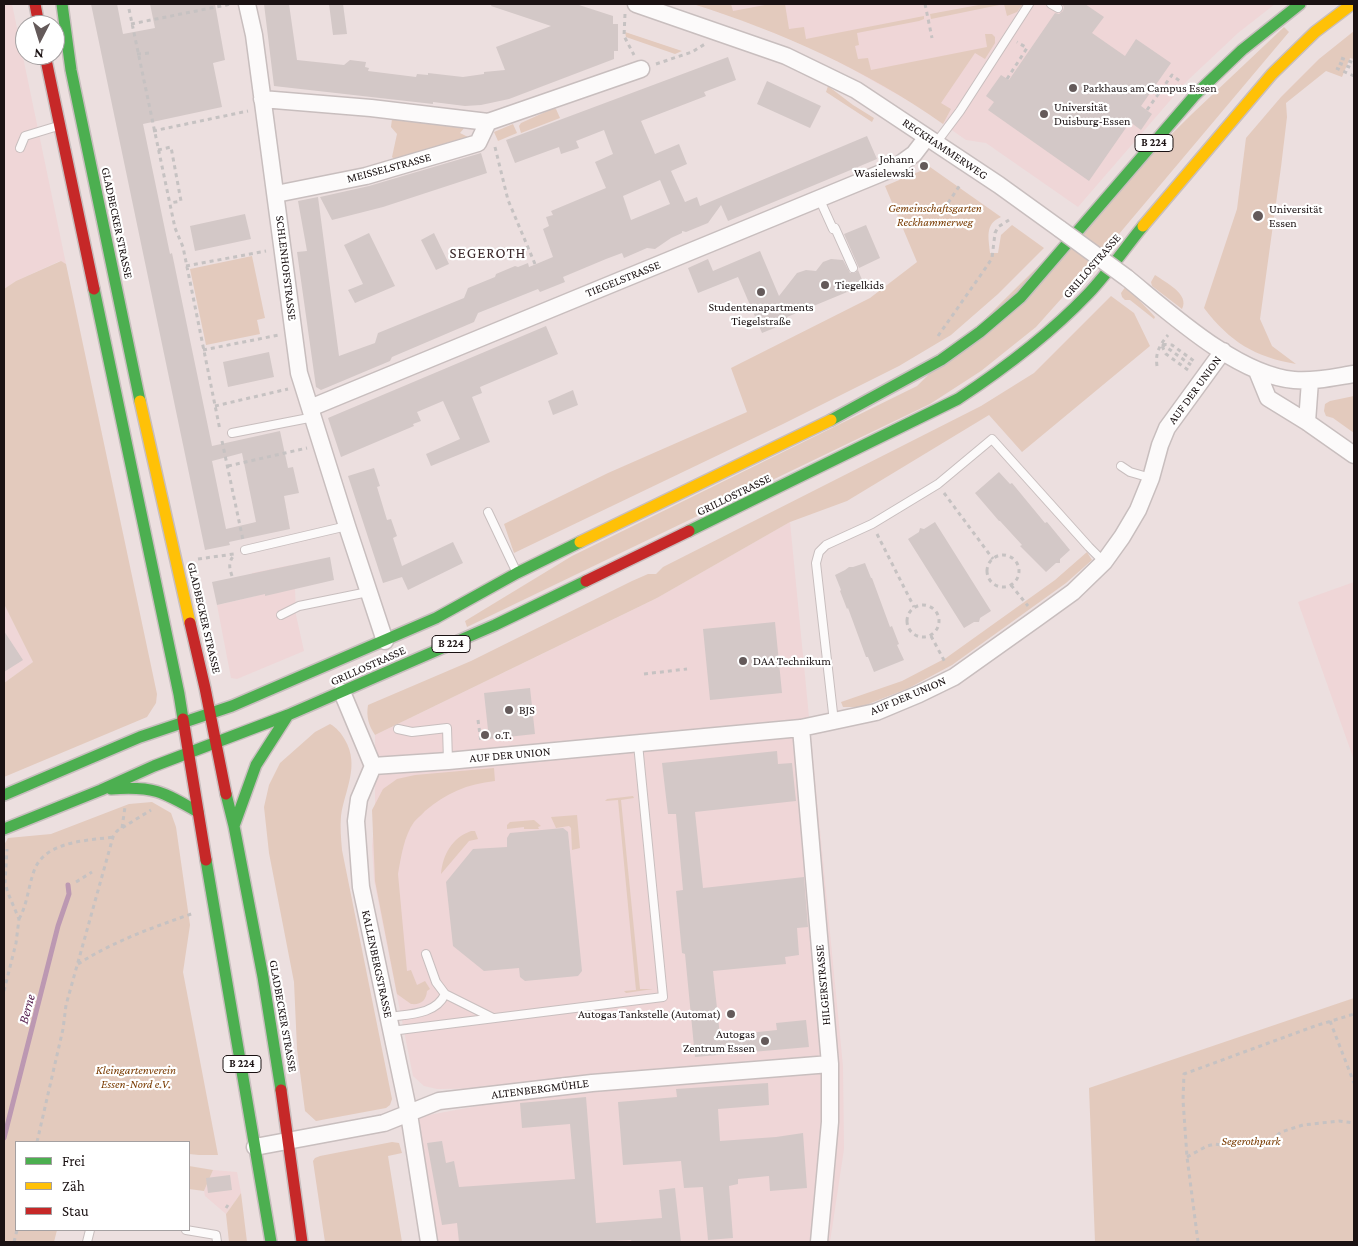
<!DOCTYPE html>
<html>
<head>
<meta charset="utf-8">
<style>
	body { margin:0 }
	#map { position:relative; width:1358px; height:1246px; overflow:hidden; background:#ecdfdf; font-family:"Crimson Pro",serif }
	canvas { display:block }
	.frame { position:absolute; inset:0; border:5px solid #1b1213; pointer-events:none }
	.legend { position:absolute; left:15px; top:1141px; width:175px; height:90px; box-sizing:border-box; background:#fff; border:1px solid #a4a0a1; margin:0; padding:6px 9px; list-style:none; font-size:15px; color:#1b1213 }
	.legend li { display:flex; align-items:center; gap:10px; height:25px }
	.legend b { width:25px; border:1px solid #a4a0a1 }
	.north { position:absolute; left:15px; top:15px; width:50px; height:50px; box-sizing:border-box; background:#fff; border:1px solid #a4a0a1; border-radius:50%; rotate:185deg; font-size:14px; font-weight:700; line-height:20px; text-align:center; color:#1b1213 }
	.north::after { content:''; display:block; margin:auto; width:18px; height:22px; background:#645a5a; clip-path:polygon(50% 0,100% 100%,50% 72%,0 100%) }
</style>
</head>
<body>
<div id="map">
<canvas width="1358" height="1246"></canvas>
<div class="frame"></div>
<ul class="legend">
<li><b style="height:6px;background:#4caf50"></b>Frei</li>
<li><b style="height:6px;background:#ffc107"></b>Zäh</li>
<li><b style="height:6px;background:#c62828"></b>Stau</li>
</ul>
<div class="north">N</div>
</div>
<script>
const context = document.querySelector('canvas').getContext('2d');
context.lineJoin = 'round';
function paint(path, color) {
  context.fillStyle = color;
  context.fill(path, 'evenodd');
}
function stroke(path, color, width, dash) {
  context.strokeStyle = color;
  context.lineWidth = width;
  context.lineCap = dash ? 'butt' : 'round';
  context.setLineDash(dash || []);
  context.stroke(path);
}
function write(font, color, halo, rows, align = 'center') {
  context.font = font + ' "Crimson Pro",serif';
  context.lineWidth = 4.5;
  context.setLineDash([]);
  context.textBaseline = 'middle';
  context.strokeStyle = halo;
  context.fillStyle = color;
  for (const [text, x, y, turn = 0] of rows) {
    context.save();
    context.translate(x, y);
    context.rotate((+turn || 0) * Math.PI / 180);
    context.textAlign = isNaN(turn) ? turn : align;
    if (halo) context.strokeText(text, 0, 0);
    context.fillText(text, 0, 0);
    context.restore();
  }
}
paint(new Path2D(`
	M4,4H12L66,264L60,261L16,281L4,289Z
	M693,4H1275L1238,33L1187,81L1078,207L986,143L966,140L916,105L850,68L811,48L743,20Z
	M790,522L843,1066L844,1149L830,1242H437L418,1117L580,1087L437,1089L424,1086L413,1076L374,880L372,846L375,814V735L657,598Z
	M291,565L295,588L296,615L304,651L237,679L231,678L217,605L256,596L252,573Z
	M1354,582V760L1298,602Z
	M4,604L33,662L4,683Z
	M213,1170L237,1172L241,1193L226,1214L205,1196L204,1191Z`), '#efd6d7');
paint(new Path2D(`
	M693,4H731L733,11L770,4H785L789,29L804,27L806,39L924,16V19L919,21L857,33L859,45L855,46L858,59L868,58L871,70L987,47L985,34H992L995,37V43L985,59L975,53L941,103L951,109L943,124C867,70 781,32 693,4Z
	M984,4H1023L1017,12L1007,16L1004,4L931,19L930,14Z
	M1284,27L1289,32L1119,234L1036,327L981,371L930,404L467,627L465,621L572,556L917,386L1193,113Z
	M1354,31V59L1350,58L1342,77L1326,71L1286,103L1287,117L1281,167L1260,319L1272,346L1296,364C1255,357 1230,342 1204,308L1237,209L1246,138L1281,97L1319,59Z
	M625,32L682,51L675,54L626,37Z
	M828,86L853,105L874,118L872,122L826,92Z
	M554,108L556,109L560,118L521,133L519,126L521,123Z
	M392,119L465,127L460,133L470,138L396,161L392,157L397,134L391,127Z
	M513,124L517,133L498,141L494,132Z
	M930,167L1001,217C984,224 989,239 990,253H998L1001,235L1012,225L1044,248L998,294L951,335L899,366L783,424L514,553L504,524L608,473L747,412L731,368L870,298L917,262L885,186Z
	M252,256L265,318L257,320L260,334L206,345L190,269Z
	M61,261L66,264L157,694L156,703L147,717L4,777V683L33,662L4,604V289L16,281Z
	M1155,275C1165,282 1190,294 1182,309L1152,286L1151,282Z
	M1126,286L1155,317L1154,319L1130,300H1125L1122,297L1121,293Z
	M1111,296L1134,313L1150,346L1022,452L989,415L847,501L790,522L657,598L375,735C369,726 366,717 368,705L471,661L632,581L648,574H656L663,567L981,406L1034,373Z
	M1354,396V433L1333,418L1326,416L1324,411L1325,404L1330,401Z
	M1087,552L1092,560L1066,583L952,665L909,688L861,707H843L841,702L902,681L946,658L1055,580Z
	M330,724C336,727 342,734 345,740C360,766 345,789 341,816C340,827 341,839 342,850L392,1099L390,1105L386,1108L316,1121L305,1111L297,1049L294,982L269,853L264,807L269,785L280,763L315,732Z
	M494,768L495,781C467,784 446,793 425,811C422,815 417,818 414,822C404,836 401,857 398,874L407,971L411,970L417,985L425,981L430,989L427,991C426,1001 421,1005 411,1004L397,994L375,881L372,810L383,789L397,779L415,775Z
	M633,796L634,798L621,800L640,989H653L626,993L624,991L636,990L618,800L605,801L607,799Z
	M152,802L171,813L176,827L190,925L183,972L218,1155H199L189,1154V1142H16V1230H57L54,1242H4V845L8,838L51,834L129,804Z
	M577,815L580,848L572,850L571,828L569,826L556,828L551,817Z
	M534,820L541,826L538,827L539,829H524V827L507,829V825L510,822Z
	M471,831H475L478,839L469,841L441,874C443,854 452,838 471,831Z
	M1354,998V1242H1095L1089,1088Z
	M392,1142L399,1143L402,1153L388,1156L402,1242H325L313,1161L315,1158L320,1156Z
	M189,1166L213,1170L204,1191L189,1189Z
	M241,1193L247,1242H229L226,1214Z`), '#e3cabd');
stroke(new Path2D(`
	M4,1138L58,926L69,894L68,885`), '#bc98b2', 5);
paint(new Path2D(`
	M91,4H117L123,34L155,28L150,4H215L225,60L213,63L222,107L143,124L170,254L172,253L212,446L280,431L288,468L293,467L299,493L284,496L290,529L229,542L230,545L205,550ZM242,453L256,522L226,529L212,461Z
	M264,4H289L297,60L344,65L350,60L366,62L365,67L369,68L368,71L416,77L417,74L428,75V73L463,77L484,74V72L505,70L496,47L551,26L491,6L492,4H576L613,16V24H618V51H614V59L509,99L481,105L465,106L433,102V104L274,86Z
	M329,4H343L347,34L333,35Z
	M1062,4H1085L1104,17L1092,33L1125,56L1136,39L1171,63L1141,106L1152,114L1141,130L1130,122L1089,181L988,110L994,102L986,96L1001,75L1009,80L1055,13L1059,14L1063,11L1064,7Z
	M728,57L736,80L704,92L706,96L641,121L655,154L679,144L687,164L671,171L685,202L697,197L700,206L867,136L877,159L728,221L721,205L708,223L686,232L682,231V233L671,238L655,249L647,248L624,258L622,253L606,259L563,277L565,282L540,292L538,289L478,313L474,322L392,357L390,361L321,390L316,387L297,252L307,251L298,201L318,197L339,356L375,343L378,333L464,298L468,288L495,277L496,274L515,266L518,267L528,263L529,267L553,257L543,229L549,226L546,217L553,215L551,211L606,188L595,162L613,154L604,130L576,141L579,148L561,154L559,147L515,163L506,140ZM660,180L670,204L631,220L623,196Z
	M767,81L821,106L810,128L757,104Z
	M481,153L487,173L383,207L332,220L320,197L369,186Z
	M245,214L251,239L195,251L190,226Z
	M866,225L880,258L859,268L844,234Z
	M369,233L395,286L355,303L348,290L363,284L344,245Z
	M434,233L449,264L436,270L421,240Z
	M760,251L779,296L797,273L806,270L816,271L823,262L831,259L843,260L850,273H855L858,270L865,287L853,292L852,290L787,317L789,322L762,333L738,277L698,293L688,268L708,259L713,271Z
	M546,326L558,354L480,387L482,393L472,397L490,442L431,466L426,454L460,439L443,401L417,412L421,421L413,424L414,426L341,457L328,418Z
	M269,352L274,377L228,387L223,362Z
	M573,390L578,405L553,415L548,401Z
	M374,468L380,486L377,487L387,520L391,519L397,536L393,538L402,566L453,542L463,563L408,590L402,577L383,583L348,476Z
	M999,472L1010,484L1012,483L1045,523L1047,522L1070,550L1060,559V563H1056L1046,572L1020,546L1022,545L1000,521H999L975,493Z
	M935,522L991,611L980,618L979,622H974L964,628L908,539L919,532L920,528L924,529Z
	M330,557L334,580L265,596V594L217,605L212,582Z
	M865,563L871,578H872L890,627L892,626L899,644L897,645L904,660L874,672L868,657H866L848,608L847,609L840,591L841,590L835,575L845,570L849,567H853Z
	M775,622L782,693L710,700L703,629Z
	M4,631L23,660L4,672Z
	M530,688L535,734L489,739L484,693Z
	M777,751L778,764L792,763L796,801L695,812L703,888L804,877L808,927L797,928L799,955L785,957L786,964L713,971L720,1036L777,1030L776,1023L806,1020L809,1047L695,1057L685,954L682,953L676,891L683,890L676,814H668L662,763Z
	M563,828L568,832L582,971L578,976L525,981L520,977L519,968L484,971L453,946L446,882L473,849L507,847V838L510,833Z
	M768,1083L769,1105L718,1109L720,1141L776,1137L803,1133L807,1188L770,1191L769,1176L738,1179V1184L729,1186L733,1238L708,1240L703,1187L684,1188L681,1161L623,1165L618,1102L677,1097L676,1089Z
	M586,1097L596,1223L662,1218L659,1190L675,1188L681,1242H632L631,1240L593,1242H459L457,1223L442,1225L427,1143L442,1141L446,1163L454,1161L459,1187L575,1179L570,1124L522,1128L520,1103Z
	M230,1175L232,1190L208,1193L206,1178Z`), '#d3c8c7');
const lane = new Path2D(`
	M1051,4L1058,8
	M936,143L960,111L1029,4
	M20,148L25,136L58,126
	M819,198L833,229L835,228L853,268
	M232,433L314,417
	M1121,466L1130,472L1151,478
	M488,512L516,571
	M245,550L347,526
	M281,615L299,606L368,592
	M834,722L816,563L819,552L826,545L872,524L938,484L992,439L1089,547L1104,562
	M398,729L412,732L447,728L448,761
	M426,954L436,982L445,994L493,1018
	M388,1017C408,1014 436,1015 445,994
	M391,1031L663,997L638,744
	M186,1230L216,1235L217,1242
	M87,1242L90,1230`);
const street = new Path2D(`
	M247,4L254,35L299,373L347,526L385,641
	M636,4L786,56L856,90L999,185L1060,229
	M262,99L371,108L488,122
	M276,194L366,176L478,143L488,122L641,69
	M1127,278C1170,313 1237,375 1294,380C1314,382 1335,377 1354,374
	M1257,371L1268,398L1307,422L1354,455
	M310,408L896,167L914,154L927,137
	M1307,422L1310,381
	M342,692L373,766L359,799L356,821L361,887L409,1114L429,1242
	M801,728L830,1064V1122L819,1242
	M373,766L448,761L801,728L876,712L919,694L954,677L1037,618L1073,592L1104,562L1122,537L1138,510L1151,478L1160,445L1167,428L1223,351
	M255,1147L384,1123L439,1101L592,1083L830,1064`);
const fast = new Path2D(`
	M62,4L71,70L140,401
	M94,289L179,694L183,719
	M831,420L941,360L980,332L1021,297L1195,95L1242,50L1300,4
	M689,531L958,399C1005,368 1049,335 1088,294C1108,273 1125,248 1143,226
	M111,789C153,786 162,791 198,812
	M226,794L234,826L263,977L281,1090
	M4,795L140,737L232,706L436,618L517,573L580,542
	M234,826L256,765L288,715
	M4,829L101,790L154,766L288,715L495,625L586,581
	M206,860L271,1242`);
const slow = new Path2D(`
	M1143,226L1272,74L1315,32L1352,4
	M140,401L190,623
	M580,542L831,420`);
const jam = new Path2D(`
	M35,4L39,25
	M45,55L94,289
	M586,581L689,531
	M190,623L205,688L226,794
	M183,719L206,860
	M281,1090L302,1242`);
stroke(lane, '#c8bebe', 10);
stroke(street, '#c8bebe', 19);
stroke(fast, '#c8bebe', 14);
stroke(slow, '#c8bebe', 14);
stroke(jam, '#c8bebe', 14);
stroke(new Path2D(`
	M925,4L932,38
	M129,9L175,228L183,247L220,430
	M625,14L624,36L634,55
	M131,24L231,4
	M137,54L150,53
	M1341,58L1354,63
	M1339,63L1354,69
	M656,64L692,52L705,44
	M1336,68L1354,76
	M1007,79L1027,48L1017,42
	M1147,110L1172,75L1181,82
	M153,131L248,111
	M495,147L508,200L535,264
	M158,150L171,147L181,201L170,203
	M948,203L960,185
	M186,266L266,251
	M938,336L987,266L992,258L995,233L998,227L1009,220
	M1162,344L1191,365
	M203,350L279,335
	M1157,366C1155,352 1160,345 1168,335
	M1188,370L1166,354L1161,344L1172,345L1194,361
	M215,406L288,389
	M222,441L243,540
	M228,466L307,448
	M944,493L993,559
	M877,534L914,607
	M987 571a16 16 0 1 1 32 0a16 16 0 1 1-32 0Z
	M198,559L234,554
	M232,576C229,567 228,562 235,554
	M1011,585L1028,606
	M907 621a16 16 0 1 1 32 0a16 16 0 1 1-32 0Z
	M931,636L946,664
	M644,674L687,669
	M478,720L481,742
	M122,828L125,807
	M76,882L92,872
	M19,919C27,905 28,889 33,874C42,841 85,841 113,837
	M78,964C114,941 154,927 194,913
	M4,991L16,943L19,919L8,893L5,883L7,849
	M1330,1021L1354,1083
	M37,1142L63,1029L66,1005L113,837L117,831L151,810
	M1187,1157L1207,1146L1215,1144L1227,1146L1249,1140H1272L1281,1132L1303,1125L1339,1121L1354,1123
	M226,1208L228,1205
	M14,1242L17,1230
	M1198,1242L1187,1157L1183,1100L1184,1074L1315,1026L1354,1014`), '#c6c2c2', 3, [4, 4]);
stroke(lane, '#fcfafa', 8);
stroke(street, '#fcfafa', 16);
stroke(fast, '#4caf50', 11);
stroke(slow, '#ffc107', 11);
stroke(jam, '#c62828', 11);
const streetBridge = new Path2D(`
	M1060,229L1127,278`);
stroke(streetBridge, '#c8bebe', 19, []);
stroke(streetBridge, '#fcfafa', 16);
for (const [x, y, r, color] of [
	[1073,88,5,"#645a5a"],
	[1044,114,5,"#645a5a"],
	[924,166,5,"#645a5a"],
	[1258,216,6,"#645a5a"],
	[825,285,5,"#645a5a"],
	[761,292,5,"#645a5a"],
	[743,661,5,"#645a5a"],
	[509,710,5,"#645a5a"],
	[485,735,5,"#645a5a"],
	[731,1014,5,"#645a5a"],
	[765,1041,5,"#645a5a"]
]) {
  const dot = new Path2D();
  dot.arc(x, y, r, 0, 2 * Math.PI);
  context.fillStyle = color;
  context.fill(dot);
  stroke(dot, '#fff', 2);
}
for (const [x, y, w] of [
	[1154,143,38],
	[451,644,38],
	[242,1064,38]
]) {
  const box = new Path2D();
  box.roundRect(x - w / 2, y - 8.5, w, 17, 4);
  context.fillStyle = '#fff';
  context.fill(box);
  stroke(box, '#1b1213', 1);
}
write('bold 11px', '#1b1213', null, [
	["B 224",1154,143],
	["B 224",451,644],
	["B 224",242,1064]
]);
write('12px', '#1b1213', '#fff', [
	["Parkhaus am Campus Essen",1083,88],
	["Universität",1054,107],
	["Duisburg-Essen",1054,121],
	["Johann",914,159,"right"],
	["Wasielewski",914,173,"right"],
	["Universität",1269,209],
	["Essen",1269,223],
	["Tiegelkids",835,285],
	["Studentenapartments",761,307,"center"],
	["Tiegelstraße",761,321,"center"],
	["DAA Technikum",753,661],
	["BJS",519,710],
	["o.T.",495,735],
	["Autogas Tankstelle (Automat)",721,1014,"right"],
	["Autogas",755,1034,"right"],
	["Zentrum Essen",755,1048,"right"]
], 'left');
write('12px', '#1b1213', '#fff', [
	["RECKHAMMERWEG",945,149,34],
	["MEISSELSTRASSE",389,168,-15],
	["GLADBECKER STRASSE",117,223,78],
	["GRILLOSTRASSE",1092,266,-49],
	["SCHLENHOFSTRASSE",286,268,83],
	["TIEGELSTRASSE",623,279,-22],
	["AUF DER UNION",1195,390,-54],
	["GRILLOSTRASSE",734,495,-26],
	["GLADBECKER STRASSE",204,618,77],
	["GRILLOSTRASSE",368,666,-24],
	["AUF DER UNION",908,696,-23],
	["AUF DER UNION",510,755,-5],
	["KALLENBERGSTRASSE",377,964,78],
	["HILGERSTRASSE",823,985,-95],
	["GLADBECKER STRASSE",283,1016,80],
	["ALTENBERGMÜHLE",540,1089,-7]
]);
write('italic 12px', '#7a3c03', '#fff', [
	["Gemeinschaftsgarten",935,208],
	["Reckhammerweg",935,222],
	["Kleingartenverein",136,1070],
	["Essen-Nord e.V.",136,1084],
	["Segerothpark",1251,1141]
]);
write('italic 14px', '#511949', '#fff', [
	["Berne",27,1009,-75]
]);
context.letterSpacing = '1px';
write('15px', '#3b282a', '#fff', [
	["SEGEROTH",488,253]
]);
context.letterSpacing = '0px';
</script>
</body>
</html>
